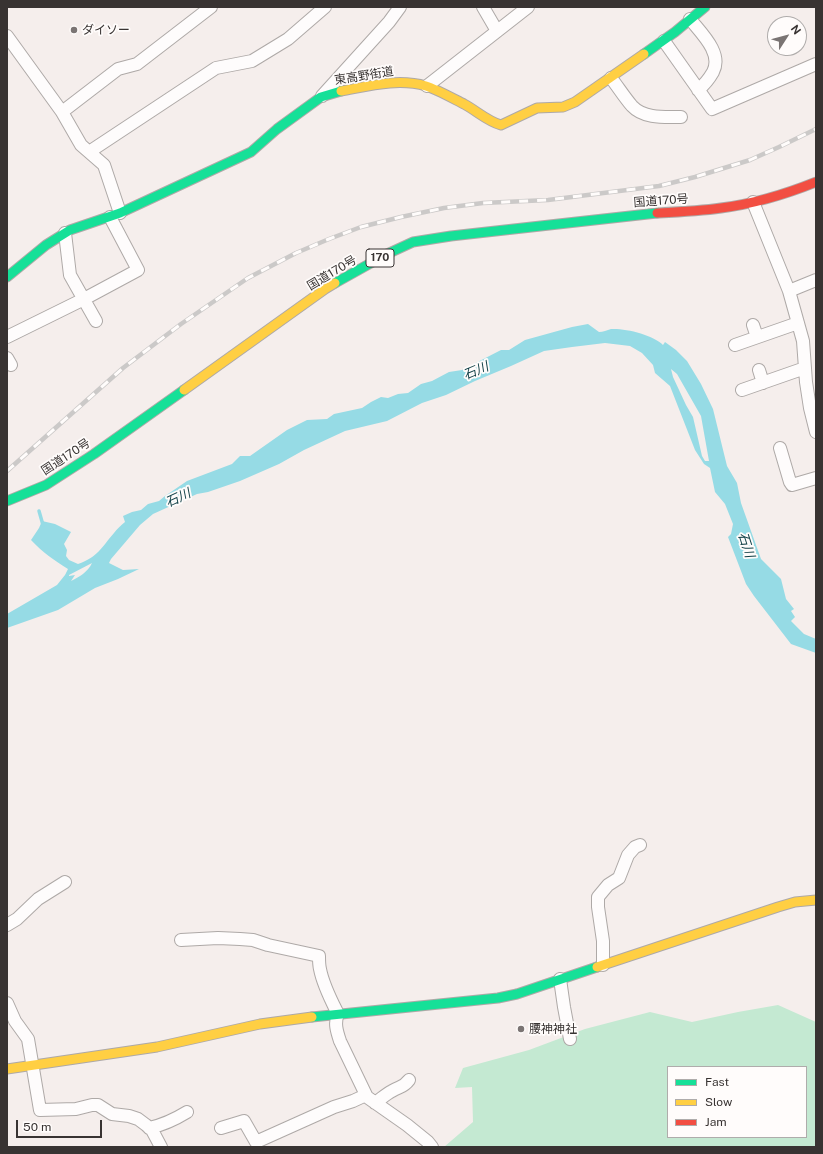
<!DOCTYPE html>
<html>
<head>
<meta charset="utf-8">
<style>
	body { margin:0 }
	#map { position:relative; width:823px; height:1154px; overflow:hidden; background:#f5eeec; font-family:"Public Sans",sans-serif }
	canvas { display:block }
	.frame { position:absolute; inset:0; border:8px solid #383332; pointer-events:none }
	.legend { position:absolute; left:667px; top:1066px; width:140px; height:72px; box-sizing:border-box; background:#fffcfb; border:1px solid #afacab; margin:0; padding:5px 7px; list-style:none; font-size:12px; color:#383332 }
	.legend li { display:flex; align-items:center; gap:8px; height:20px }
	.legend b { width:20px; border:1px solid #afacab }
	.north { position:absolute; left:767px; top:16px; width:40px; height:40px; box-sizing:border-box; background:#fffcfb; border:1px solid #afacab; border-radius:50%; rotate:54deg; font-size:11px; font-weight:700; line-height:16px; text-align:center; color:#383332 }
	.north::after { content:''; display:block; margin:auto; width:14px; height:18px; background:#7a7473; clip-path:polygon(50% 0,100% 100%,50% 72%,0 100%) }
	.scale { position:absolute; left:16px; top:1120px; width:86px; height:18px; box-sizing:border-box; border:2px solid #383332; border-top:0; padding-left:5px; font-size:12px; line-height:14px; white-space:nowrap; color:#383332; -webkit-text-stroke:3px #fffcfb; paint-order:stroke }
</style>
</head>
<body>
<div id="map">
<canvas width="823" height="1154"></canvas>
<div class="frame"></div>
<ul class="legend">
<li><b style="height:5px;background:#16e098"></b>Fast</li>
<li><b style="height:5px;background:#ffcf43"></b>Slow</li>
<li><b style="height:5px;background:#f24e42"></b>Jam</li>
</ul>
<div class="north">N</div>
<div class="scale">50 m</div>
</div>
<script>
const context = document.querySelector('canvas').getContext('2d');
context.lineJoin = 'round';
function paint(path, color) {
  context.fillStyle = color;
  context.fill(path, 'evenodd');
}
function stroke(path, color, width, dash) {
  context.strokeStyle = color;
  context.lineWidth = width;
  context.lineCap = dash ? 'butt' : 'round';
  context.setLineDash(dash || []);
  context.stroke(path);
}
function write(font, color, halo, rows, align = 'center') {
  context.font = font + ' "Public Sans","Noto Sans JP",sans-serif';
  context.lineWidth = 3.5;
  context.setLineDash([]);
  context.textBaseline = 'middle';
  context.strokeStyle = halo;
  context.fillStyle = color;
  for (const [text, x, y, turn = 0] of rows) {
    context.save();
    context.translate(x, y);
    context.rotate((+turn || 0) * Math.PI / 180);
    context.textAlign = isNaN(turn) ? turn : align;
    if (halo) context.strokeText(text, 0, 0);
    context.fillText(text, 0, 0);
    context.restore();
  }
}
paint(new Path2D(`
	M778,1005L816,1022V1147H444L473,1122L472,1087L455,1088L463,1068L529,1050L585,1029L650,1012L692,1022L738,1012ZM668,1067H806V1137H668Z`), '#c4e9d2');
paint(new Path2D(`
	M588,324L599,332C603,332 607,330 611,329C625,328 654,335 663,345L665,342L676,350L687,361L701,384L713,409L727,466L737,483L741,503L761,559L781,579L786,599L794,609L791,611L795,617L791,621L804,634L816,639V653L791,644L754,596L746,584L728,537L731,534L733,524L725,504L715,492L710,468L704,464L695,450L670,386L655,373L653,365L642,353L630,346L605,343L572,347L544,351L511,366L475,381L446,395L422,403L387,421L345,431L304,450L279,464L240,481L208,492L197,494L153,514L140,525L111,559L109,563L123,570L139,569L118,579L95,588L58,610L7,628V614L57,585L65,575L68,569C54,560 43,553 31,540L39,528L42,521L55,524L71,532L64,544L67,550L66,556L69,560L78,564C98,557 101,548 114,533C117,529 121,525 125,522L123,516L132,512L141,510L148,504L159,501L165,496L187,481L232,464L240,456H250L287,430L307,420L327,419L334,414L362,408L371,402L381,397L388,398L398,394L408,393L421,384L432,381L449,372L462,370L501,350H509L525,340L572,327ZM671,369L677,374L701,416L709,461H705L702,456L693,417L686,405L673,377ZM92,563C88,572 79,577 71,581L75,575L69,576V575Z`), '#96dbe5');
stroke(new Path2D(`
	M39,511L43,525`), '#96dbe5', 3.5);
const street = new Path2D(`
	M483,7L497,31
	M690,19C701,33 723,53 713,72C709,79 704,85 698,90
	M7,36L62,112L81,145L104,165L120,213
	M664,41L712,109L816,64
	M611,78C618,87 625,98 632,106C644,119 665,117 681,117
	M427,86L528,7
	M322,96L389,22L400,7
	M62,112L118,69L137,64L211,7
	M89,152L216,68L252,61L288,39L325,7
	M753,202L789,291L803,341L806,382L810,408L816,432
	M65,233L70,275L96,321
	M789,291L816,280
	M753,325L757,337
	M7,337L84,299L138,270L110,217
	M735,345L798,323
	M7,358L11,365
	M759,370L763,383
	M742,390L805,368
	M780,448L790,482L792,485L816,478
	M7,925L17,919L38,899L65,882
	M181,940L218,938L240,939L253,940L268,945L319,956C319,960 319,965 320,969C323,985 331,1000 338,1014C334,1023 337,1032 340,1041L367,1097L407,1125L428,1142L432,1147
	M603,965V941L598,907V897L608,885L619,878L628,855L635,847L640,845
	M560,979L564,1007L570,1039
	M7,1003L15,1021L28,1039L40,1110L76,1109L92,1105H98L112,1114L129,1116L138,1119L146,1125L152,1130L161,1147
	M375,1103C381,1099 386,1094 392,1091C400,1086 403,1088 409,1080
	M149,1128C163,1125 174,1120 187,1112
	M221,1128L244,1121L256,1142L334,1107L353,1101L366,1095`);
const fast = new Path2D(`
	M644,54L675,32L705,7
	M7,277L46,245L70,230L120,213L251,152L277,129L321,97L341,91
	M335,283L387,254L413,242L451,236L657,213
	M7,501L46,485L94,454L184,390
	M312,1017L498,998L517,994L597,967`);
const slow = new Path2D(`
	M341,91C369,86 398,78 426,86C436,89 454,99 464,104C477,111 487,121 501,125L537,108L563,107L575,102L644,54
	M184,390L325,289L335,283
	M597,967L778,907L795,902L816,900
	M7,1069L157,1047L260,1024L312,1017`);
const jam = new Path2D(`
	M657,213C678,212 700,211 721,208C753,204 786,194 816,182`);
stroke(street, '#aea9a7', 14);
stroke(fast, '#aea9a7', 11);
stroke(slow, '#aea9a7', 11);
stroke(jam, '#aea9a7', 11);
stroke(street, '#fefcfc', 12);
stroke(fast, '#16e098', 9);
stroke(slow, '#ffcf43', 9);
stroke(jam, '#f24e42', 9);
const rail = new Path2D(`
	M7,471L123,368L181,324L248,278L296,253L329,239L361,227L401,217L444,208L483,203L548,200L659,186L695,177L750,160L779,147L816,129`);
stroke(rail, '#cbc9c8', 4.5);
stroke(rail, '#fffcfb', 3, [9]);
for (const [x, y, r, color] of [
	[74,30,4,"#7a7473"],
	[521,1029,4,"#7a7473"]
]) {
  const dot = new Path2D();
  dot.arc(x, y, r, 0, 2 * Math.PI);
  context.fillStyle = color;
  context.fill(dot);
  stroke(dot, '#fffcfb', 1.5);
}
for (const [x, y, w] of [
	[380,258,28]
]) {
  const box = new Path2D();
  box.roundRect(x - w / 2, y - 9, w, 18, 3);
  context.fillStyle = '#fffcfb';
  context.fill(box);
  stroke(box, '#383332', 1);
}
write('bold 11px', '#383332', null, [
	["170",380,258]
]);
write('12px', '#383332', '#fffcfb', [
	["ダイソー",82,30],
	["腰神神社",529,1029]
], 'left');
write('12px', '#383332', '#fffcfb', [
	["東高野街道",364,76,-9],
	["国道170号",661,201,-4],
	["国道170号",332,273,-31],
	["国道170号",66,457,-33]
]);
write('italic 13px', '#0d3d44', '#fffcfb', [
	["石川",476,371,-23],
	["石川",178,498,-25],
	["石川",746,545,72]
]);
</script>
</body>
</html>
